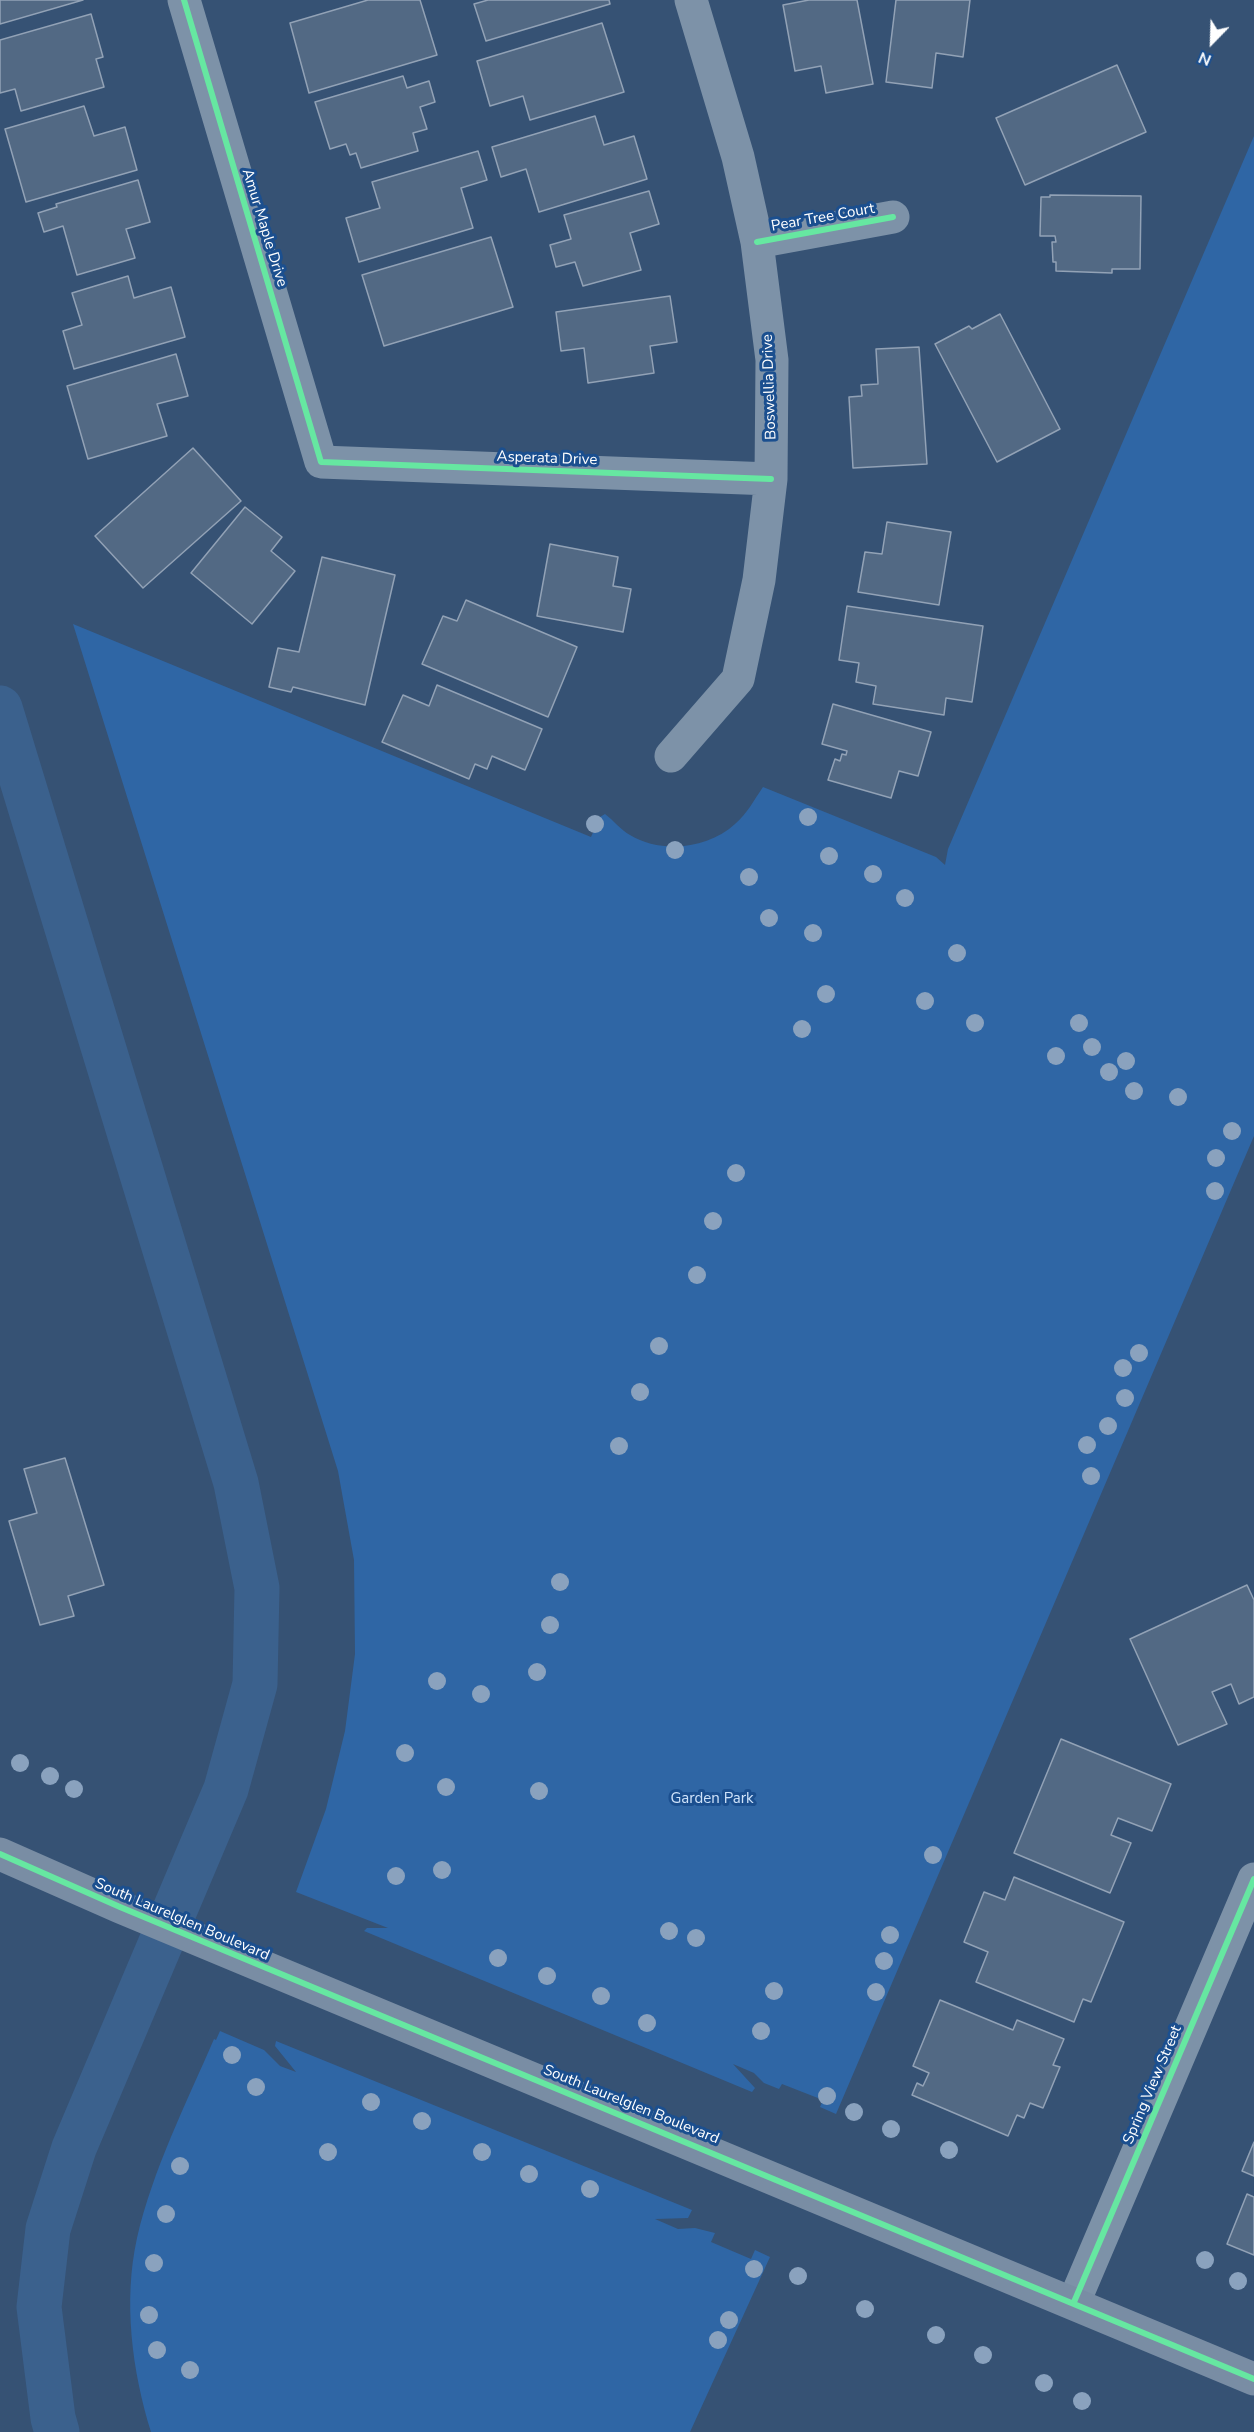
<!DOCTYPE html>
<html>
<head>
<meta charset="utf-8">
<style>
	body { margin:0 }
	#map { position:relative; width:1254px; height:2432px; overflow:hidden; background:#365274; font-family:"Nunito Sans",sans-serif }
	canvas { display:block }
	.north { position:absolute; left:1182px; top:12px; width:60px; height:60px; -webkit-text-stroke:4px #1b4f8f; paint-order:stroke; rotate:203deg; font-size:16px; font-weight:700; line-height:24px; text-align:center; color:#fff }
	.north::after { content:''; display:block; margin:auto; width:21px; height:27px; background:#fff; clip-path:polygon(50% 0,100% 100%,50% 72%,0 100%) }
</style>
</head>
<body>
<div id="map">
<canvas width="1254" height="2432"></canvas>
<div class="north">N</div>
</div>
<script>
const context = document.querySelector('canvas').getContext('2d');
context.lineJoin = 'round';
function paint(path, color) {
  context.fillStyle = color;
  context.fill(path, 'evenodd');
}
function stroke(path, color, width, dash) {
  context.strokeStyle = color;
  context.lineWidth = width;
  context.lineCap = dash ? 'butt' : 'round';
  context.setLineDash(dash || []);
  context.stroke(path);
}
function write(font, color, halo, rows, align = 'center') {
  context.font = font + ' "Nunito Sans",sans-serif';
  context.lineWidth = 6;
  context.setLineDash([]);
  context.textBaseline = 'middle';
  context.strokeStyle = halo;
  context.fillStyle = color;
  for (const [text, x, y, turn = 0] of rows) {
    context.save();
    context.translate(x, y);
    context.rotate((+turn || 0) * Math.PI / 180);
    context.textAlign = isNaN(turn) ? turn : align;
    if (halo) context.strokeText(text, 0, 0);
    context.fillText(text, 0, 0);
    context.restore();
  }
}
paint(new Path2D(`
	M1254,136V1136L836,2114L820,2107L823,2100L782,2084L779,2089L764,2083L754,2073L733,2064L755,2088L752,2092L364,1931L367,1928H388L296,1892L326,1809L345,1731L355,1654L354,1560L338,1471L73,624L591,837L600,817L605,814C613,820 621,830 630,835C661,854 708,849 735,824C747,814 754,800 763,787L936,857L945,865L948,849Z
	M220,2031L264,2050L280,2066L296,2072L275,2046L276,2041L692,2210L688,2218L655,2219L678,2229L695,2228L715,2233L711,2242L751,2259L755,2250L770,2257L690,2432H151C132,2371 123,2301 137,2238C153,2169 186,2104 214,2039L216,2040Z`), '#2f66a5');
stroke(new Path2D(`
	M0,708L236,1483L257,1588L255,1684L226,1789L74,2148L48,2229L39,2307L53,2418L57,2432`), '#3b618d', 45);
const building = new Path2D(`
	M0,0H83L0,24Z
	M368,0H420L437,55L309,93L290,23Z
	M488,0H609L610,4L486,41L474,4Z
	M809,0H857L873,84L826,93L821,66L795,71L783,5Z
	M896,0H970L963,57L936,53L932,88L886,82Z
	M91,14L103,57L96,59L104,87L21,111L15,89L0,93V40Z
	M602,23L624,92L530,120L523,96L490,106L477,61Z
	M1117,65L1146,132L1025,185L996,118Z
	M403,76L407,88L429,81L435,102L420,107L427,129L413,133L418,151L361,168L356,153L350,155L346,144L330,149L315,102Z
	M84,106L94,136L125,127L137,170L26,202L5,129Z
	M595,116L604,145L634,136L647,179L539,212L526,169L501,177L492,147Z
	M478,151L487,180L461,188L473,228L359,262L346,218L380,208L372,182Z
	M138,180L150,222L126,229L135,258L77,275L63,226L44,232L38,213L57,207L56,204Z
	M649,191L659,224L630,233L641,270L583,286L575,262L556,267L550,245L571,239L564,215Z
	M1050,195L1141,196L1140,269H1112V273L1056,271V262H1053L1052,242H1056L1055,236H1040L1041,197H1050Z
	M491,237L513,307L384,346L362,275Z
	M128,276L134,298L171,287L185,337L74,369L63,331L82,325L72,293Z
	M670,296L677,342L650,346L654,373L588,383L584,348L561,351L556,312Z
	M1000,314L1060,429L997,462L935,344L969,326L972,329Z
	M919,347L927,464L853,468L849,397L862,396L861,385L878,384L876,349Z
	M176,354L188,396L157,404L167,436L88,459L67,386Z
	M193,448L241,501L143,588L95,536Z
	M245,507L282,537L271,551L295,571L252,624L191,573Z
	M887,522L951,532L939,605L858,592L865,552L882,554Z
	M550,544L618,557L613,586L631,589L623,632L537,616Z
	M322,557L395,575L365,705L293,687L291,692L269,687L278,648L299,652Z
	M466,600L577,647L548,717L422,664L443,616L457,621Z
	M847,606L983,626L972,702L946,698L944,715L873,704L876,686L856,682L859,663L839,660Z
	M437,685L542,729L525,770L492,756L487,769L475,764L469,779L382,742L403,695L429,706Z
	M833,704L931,732L918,776L899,771L891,798L828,780L835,759L840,761L842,754L846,755L847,751L822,744Z
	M65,1458L104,1585L68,1596L74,1616L40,1625L9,1521L37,1513L24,1469Z
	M1247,1585L1254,1600V1697L1239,1704L1231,1684L1212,1692L1227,1724L1178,1745L1130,1639Z
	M1061,1739L1171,1784L1152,1831L1118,1818L1111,1835L1131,1843L1110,1893L1014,1853Z
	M1014,1877L1124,1922L1091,2002L1083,1999L1074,2022L976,1982L988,1952L964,1942L984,1892L1005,1900Z
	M940,2000L1013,2030L1017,2020L1064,2039L1053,2065L1060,2067L1043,2108L1030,2103L1024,2118L1017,2115L1008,2136L912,2095L917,2083L923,2086L929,2073L913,2066Z
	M1254,2142V2176L1242,2171Z
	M1247,2194L1254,2197V2255L1227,2244Z`);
paint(building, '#526984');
stroke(building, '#92a2b6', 1.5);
stroke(new Path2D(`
	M184,0L321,462L771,479
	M757,242L893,217
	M671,756L738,679L759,580L771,479L772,360L757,242L738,157L691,0
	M1074,2302L1254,1879`), '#7d92a8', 33);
stroke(new Path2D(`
	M0,1854L120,1907L1254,2379`), '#798da4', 33);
stroke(new Path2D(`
	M184,0L321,462L771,479
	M757,242L893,217
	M0,1854L120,1907L1254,2379
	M1074,2302L1254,1879`), '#66e7a1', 6);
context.fillStyle = '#8aa2be';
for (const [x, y] of [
	[808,817],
	[595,824],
	[675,850],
	[829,856],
	[873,874],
	[749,877],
	[905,898],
	[769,918],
	[813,933],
	[957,953],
	[826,994],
	[925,1001],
	[975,1023],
	[1079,1023],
	[802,1029],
	[1092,1047],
	[1056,1056],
	[1126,1061],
	[1109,1072],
	[1134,1091],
	[1178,1097],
	[1232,1131],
	[1216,1158],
	[736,1173],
	[1215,1191],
	[713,1221],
	[697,1275],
	[659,1346],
	[1139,1353],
	[1123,1368],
	[640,1392],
	[1125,1398],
	[1108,1426],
	[1087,1445],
	[619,1446],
	[1091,1476],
	[560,1582],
	[550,1625],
	[537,1672],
	[437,1681],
	[481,1694],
	[405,1753],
	[20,1763],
	[50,1776],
	[446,1787],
	[74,1789],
	[539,1791],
	[933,1855],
	[442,1870],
	[396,1876],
	[669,1931],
	[890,1935],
	[696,1938],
	[498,1958],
	[884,1961],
	[547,1976],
	[774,1991],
	[876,1992],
	[601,1996],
	[647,2023],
	[761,2031],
	[232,2055],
	[256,2087],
	[827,2096],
	[371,2102],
	[854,2112],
	[422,2121],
	[891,2129],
	[949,2150],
	[328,2152],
	[482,2152],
	[180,2166],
	[529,2174],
	[590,2189],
	[166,2214],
	[1205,2260],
	[154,2263],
	[754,2269],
	[798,2276],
	[1238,2281],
	[865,2309],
	[149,2315],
	[729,2320],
	[936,2335],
	[718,2340],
	[157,2350],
	[983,2355],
	[190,2370],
	[1044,2383],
	[1082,2401]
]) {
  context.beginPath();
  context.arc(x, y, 9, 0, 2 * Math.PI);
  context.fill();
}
write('15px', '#fff', '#1b4f8f', [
	["Pear Tree Court",823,218,-10],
	["Amur Maple Drive",264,228,73],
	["Boswellia Drive",770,387,-92],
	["Asperata Drive",547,459,2],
	["South Laurelglen Boulevard",182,1920,23],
	["Spring View Street",1153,2085,-67],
	["South Laurelglen Boulevard",631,2105,22]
]);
write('15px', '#cfe3fa', '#1b4f8f', [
	["Garden Park",712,1799]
]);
</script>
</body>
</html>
